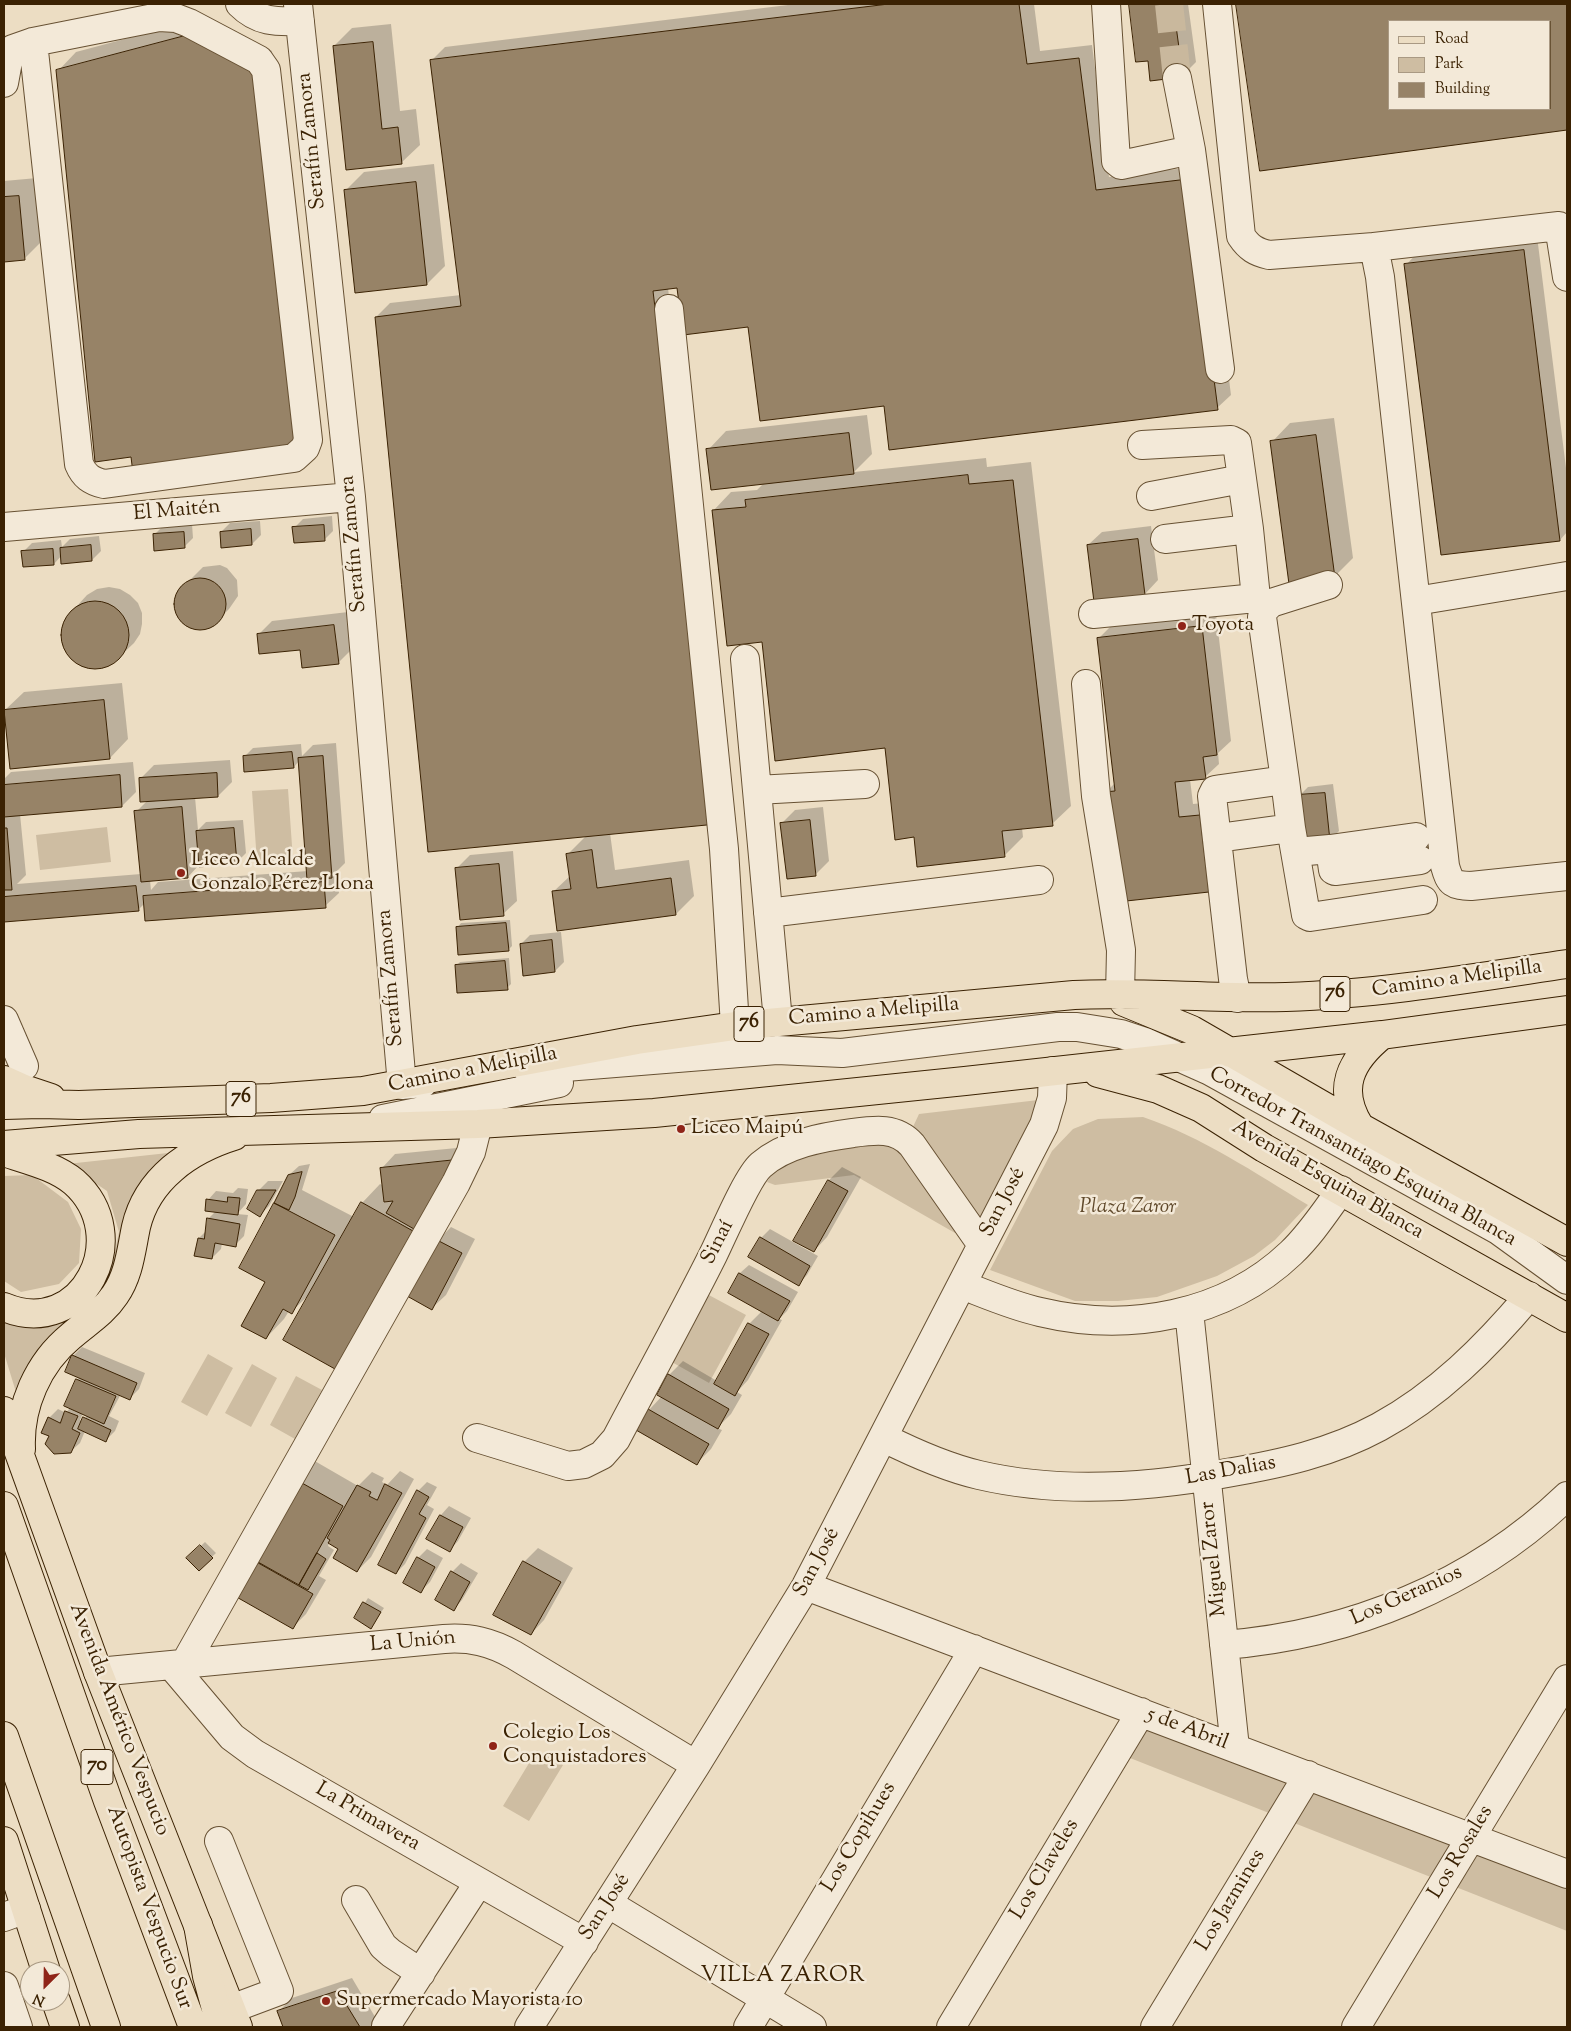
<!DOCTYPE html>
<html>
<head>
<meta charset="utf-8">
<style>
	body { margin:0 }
	#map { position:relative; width:1571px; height:2031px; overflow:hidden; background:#ecddc3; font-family:"Sorts Mill Goudy",serif }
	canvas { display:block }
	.frame { position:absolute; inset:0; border:5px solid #3b2203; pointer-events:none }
	.legend { position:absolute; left:1388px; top:20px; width:162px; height:90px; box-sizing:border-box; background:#f3e9d8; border:1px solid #a99983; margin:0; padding:6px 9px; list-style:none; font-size:15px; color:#3b2203 }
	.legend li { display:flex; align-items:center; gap:10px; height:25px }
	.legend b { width:25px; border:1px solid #a99983 }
	.north { position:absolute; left:20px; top:1961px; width:50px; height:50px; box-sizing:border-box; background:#f3e9d8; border:1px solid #a99983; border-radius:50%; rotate:203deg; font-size:14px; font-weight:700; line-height:20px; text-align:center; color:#3b2203 }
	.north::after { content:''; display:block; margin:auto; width:18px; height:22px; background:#8f2418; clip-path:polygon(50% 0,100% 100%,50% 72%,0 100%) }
</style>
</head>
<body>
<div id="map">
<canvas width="1571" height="2031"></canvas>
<div class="frame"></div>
<ul class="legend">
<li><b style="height:6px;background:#ecddc3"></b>Road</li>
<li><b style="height:14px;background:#cebda2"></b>Park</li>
<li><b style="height:14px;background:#978367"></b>Building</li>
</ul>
<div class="north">N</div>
</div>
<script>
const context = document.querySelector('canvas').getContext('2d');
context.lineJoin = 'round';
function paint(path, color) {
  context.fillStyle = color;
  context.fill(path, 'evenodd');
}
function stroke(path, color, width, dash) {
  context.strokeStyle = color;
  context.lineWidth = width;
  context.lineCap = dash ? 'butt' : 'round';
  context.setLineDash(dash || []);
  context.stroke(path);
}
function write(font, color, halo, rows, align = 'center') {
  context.font = font + ' "Sorts Mill Goudy",serif';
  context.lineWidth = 5;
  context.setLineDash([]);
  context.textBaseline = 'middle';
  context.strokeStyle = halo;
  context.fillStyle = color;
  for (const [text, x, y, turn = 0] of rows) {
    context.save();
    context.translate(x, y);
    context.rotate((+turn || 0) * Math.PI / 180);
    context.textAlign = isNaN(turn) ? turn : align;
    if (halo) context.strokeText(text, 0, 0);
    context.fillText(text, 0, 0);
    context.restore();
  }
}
paint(new Path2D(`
	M288,789L293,860L257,862L252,791Z
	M107,827L111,862L40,870L36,835Z
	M1047,1099L983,1221L912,1129L919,1114Z
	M1143,1117C1202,1137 1255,1173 1308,1205L1275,1240L1254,1256L1217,1276L1157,1297L1118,1301H1075L990,1270L1052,1151L1073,1129L1098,1119Z
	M880,1143L898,1149L958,1222L955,1233L854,1175L775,1185L767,1182L779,1162L834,1147Z
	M177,1152L114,1283L19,1402L4,1353V1315L88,1299L113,1260L119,1232L107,1191L67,1164Z
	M32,1175L68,1202L81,1229L79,1263L59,1284L21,1292L4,1281V1176Z
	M707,1294L746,1315L709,1383L670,1361Z
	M208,1354L233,1368L207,1416L181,1402Z
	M252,1364L277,1378L251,1427L225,1413Z
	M296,1376L322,1390L295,1439L270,1425Z
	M1143,1722L1567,1887V1931L1125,1756Z
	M537,1750L563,1765L529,1821L503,1806Z`), '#cebda2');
paint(new Path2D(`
	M796,4H1034L1040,51L1092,45L1109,177L1202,166L1231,395L1217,408L885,404L678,287L668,288L730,809L610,833L615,870L689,860L694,896L676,914L553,892L571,875L568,854L587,835L376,317L390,303L461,295L431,61L445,47Z
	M1130,4H1188L1196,62L1182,76L1149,59L1137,61Z
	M1238,4H1567V129L1261,170ZM1390,21H1550V109H1390Z
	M207,17L272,51L314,430L58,71L76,52Z
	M391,24L400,111L416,109L420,145L401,163L334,46L352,28Z
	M434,164L445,266L427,284L356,291L346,190L364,172Z
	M37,178L43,240L24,259L4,260V181Z
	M1537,236L1567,476V532L1560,540L1406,265L1419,251Z
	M867,415L872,454L854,472L986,458L987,467L1031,462L1071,806L1052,824L1022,828L1023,837L1004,856L915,836L886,747L763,641L713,511L731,492L757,490L764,483L708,450L726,431Z
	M1334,418L1353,558L1334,577L1272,442L1290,423Z
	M332,516L333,531L324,540L294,528L303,519Z
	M260,521L261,535L252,544L221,532L230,523Z
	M192,524L193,538L184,547L154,535L163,526Z
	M1151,526L1158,580L1145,594L1088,545L1102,532Z
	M99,536L101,551L92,560L62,555L54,564L23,552L32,543L61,540L62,547L70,539Z
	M220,565L227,568L237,580L238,596L229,609L215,623L200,628L185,623L176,610L177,593L203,567Z
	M109,587L120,589L130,595L138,603L142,613V624L140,634L134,643L112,664L102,668L81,666L72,660L66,652L62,641V630L65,619L87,595L97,589Z
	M348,612L352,649L338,663L301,648L258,635L272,621Z
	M1216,613L1231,741L1218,753L1219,764L1205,777L1190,779L1193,804L1214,802L1222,877L1209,891L1106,792L1115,783L1099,638L1112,625Z
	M122,683L128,739L110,758L5,710L24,692Z
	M336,743L345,863L337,871L339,893L325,906L145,903L138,910L4,921V779L11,772L133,762L136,792L122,806L20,814L26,875L17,884L141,874L136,812L147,801L140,779L154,765L230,760L232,782L218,796L195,797L198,830L206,822L243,820L246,853L237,862L199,865L188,877L150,880L151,890L158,882L308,871L299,761L294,767L244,757L253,748L301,744L302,756L313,745Z
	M1333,784L1339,831L1330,840L1299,796L1308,787Z
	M823,807L829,861L816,874L782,823L795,810Z
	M513,851L517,901L503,914L457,868L470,855Z
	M510,920L512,946L508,950L457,928L461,923Z
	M561,932L564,962L555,971L521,944L530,935Z
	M509,958L511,984L507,988L456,966L460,962Z
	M467,1147L353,1349L335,1367L309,1295L291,1312L289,1311L284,1319L266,1338L267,1282L241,1267L289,1175L299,1166L310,1164L302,1190L354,1217L362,1203L380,1184L384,1186L382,1168L395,1154Z
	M842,1167L861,1177L827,1237L814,1251L829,1180Z
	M268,1181H283L269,1206L260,1215L258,1191Z
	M238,1188L248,1189L246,1204L237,1214L248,1215L244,1236L235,1245L222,1243L221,1249L212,1258L199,1238L206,1231L208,1219L216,1211L208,1200L216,1191L233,1193Z
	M451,1227L475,1239L446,1295L432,1308L438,1240Z
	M770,1229L818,1256L807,1275L798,1284L761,1238Z
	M749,1265L798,1292L787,1311L779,1319L782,1320L748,1380L737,1392L742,1395L731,1414L717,1428L722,1430L711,1449L697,1463L649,1410L662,1396L669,1375L683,1361L717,1381L749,1324L762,1311L730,1292L740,1273Z
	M82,1347L145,1373L139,1389L130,1398L121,1394L109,1416L119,1421L115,1431L106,1440L85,1431L80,1443L70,1452L50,1436L49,1418L58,1409L66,1413L70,1408L77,1380L80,1377L73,1356ZM83,1413L87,1415L83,1422L80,1420Z
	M313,1460L358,1486L372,1472L384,1478L382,1482L387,1485L400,1471L414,1479L371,1557L357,1571L339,1548L329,1543L328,1546L334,1550L319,1576L326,1580L306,1614L293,1627L235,1595Z
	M427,1482L437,1487L427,1505L434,1509L405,1564L396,1573L418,1491Z
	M449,1506L471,1518L458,1541L450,1550L428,1538L441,1515Z
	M205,1542L216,1553L199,1569L188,1558Z
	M538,1548L573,1568L544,1620L531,1634L524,1562Z
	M427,1549L443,1558L430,1582L421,1591L418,1558Z
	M461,1563L478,1573L462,1600L454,1609L452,1572Z
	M368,1598L384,1608L371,1627L355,1618Z
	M352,1978L381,2027H284L278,2012L292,1998Z`), '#0003');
const building = new Path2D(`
	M889,4H1019L1027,64L1079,58L1096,190L1188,179L1218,410L889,450L884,406L760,421L748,327L683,335L677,288L653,291L717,824L428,852L375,317L461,306L430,60Z
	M1129,4H1173L1183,77L1150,81L1148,61L1136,62Z
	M1236,4H1567V130L1260,171ZM1390,21H1550V109H1390Z
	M188,35L254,70L296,449L133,473L131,457L95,462L56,70Z
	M373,42L382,129L398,127L402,164L346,170L333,46Z
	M416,182L427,285L355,293L344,190Z
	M19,196L25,260L4,262V197Z
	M1524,250L1560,541L1441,555L1404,264Z
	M849,433L854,474L711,490L706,449Z
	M1316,435L1335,578L1289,584L1270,441Z
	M968,475L969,484L1013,480L1053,826L1002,831L1005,857L917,867L914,837L895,840L885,748L775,761L762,642L727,646L712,510L746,507L745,500Z
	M324,525L325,541L294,543L292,527Z
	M251,529L252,545L221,548L220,532Z
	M184,532L185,548L154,551L153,534Z
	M1138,539L1145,595L1094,602L1087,545Z
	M91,545L92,561L61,564L60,548Z
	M53,549L54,565L23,567L21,551Z
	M174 604a26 26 0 1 1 52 0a26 26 0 1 1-52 0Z
	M61 635a34 34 0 1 1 68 0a34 34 0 1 1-68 0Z
	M334,625L339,664L302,668L300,650L259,654L257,634Z
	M1202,626L1217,755L1203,757L1206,779L1175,782L1179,817L1200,815L1209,892L1117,902L1104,792L1115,791L1097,638Z
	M104,700L110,759L10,769L4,710Z
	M292,752L294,768L244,772L243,756Z
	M323,756L332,878L307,880L298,758Z
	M217,773L218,797L140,802L139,778Z
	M120,775L122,807L4,817V785Z
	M1325,793L1330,841L1303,844L1297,795Z
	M182,807L188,878L141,882L134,811Z
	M810,820L816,876L787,879L780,823Z
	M4,828H7L12,890H4Z
	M234,828L237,863L199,867L196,831Z
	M592,850L597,888L671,878L676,915L557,931L552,891L571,889L566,854Z
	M499,864L504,916L460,920L455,868Z
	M324,882L326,908L145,921L143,896Z
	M136,886L139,911L4,922V897Z
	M506,923L509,951L458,955L456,927Z
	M552,940L555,972L523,976L520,944Z
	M505,961L508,990L457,993L455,965Z
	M455,1160L414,1229L386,1213L393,1201L384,1202L380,1168Z
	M302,1172L295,1197L289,1210L274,1203L288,1175Z
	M828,1180L848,1191L814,1252L793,1241Z
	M257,1190H276L260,1217L247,1209Z
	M228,1197L240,1198L238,1215L205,1211L206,1199L227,1202Z
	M361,1202L413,1231L335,1369L283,1340Z
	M274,1203L335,1235L292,1314L283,1309L266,1339L241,1326L265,1282L239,1268Z
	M207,1218L240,1224L236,1247L215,1243L212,1259L194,1256L198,1238L204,1239Z
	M760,1237L810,1266L799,1286L748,1257Z
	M437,1240L462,1253L432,1310L407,1296Z
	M739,1273L790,1301L778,1321L728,1293Z
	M748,1323L769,1334L735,1396L714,1384Z
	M72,1355L137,1383L130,1400L65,1372Z
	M668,1374L729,1409L718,1429L657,1395Z
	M76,1379L116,1396L104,1424L64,1406Z
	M648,1409L709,1444L697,1465L636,1430Z
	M65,1411L78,1416L72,1429L80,1433L71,1453L54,1454L45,1444L49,1436L41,1433L48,1417L60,1423Z
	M83,1417L111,1430L106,1442L78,1429Z
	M293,1478L343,1506L299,1585L249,1557Z
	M385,1484L402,1493L357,1572L333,1558L338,1549L328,1543L330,1540L327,1538L357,1485L371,1492L369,1496L377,1500Z
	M417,1490L429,1497L419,1514L426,1518L396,1574L378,1565Z
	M440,1515L463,1527L450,1552L426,1539Z
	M200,1545L213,1558L199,1571L186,1558Z
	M317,1553L326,1559L308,1590L299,1585Z
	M417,1557L435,1567L421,1593L403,1583Z
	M253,1560L313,1594L293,1629L233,1595Z
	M523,1561L561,1582L531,1635L493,1615Z
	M451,1571L470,1582L454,1611L435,1600Z
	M363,1602L381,1612L371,1629L354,1618Z
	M338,1991L360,2027H283L277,2011Z`);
paint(building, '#978367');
stroke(building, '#3b2203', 1);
stroke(new Path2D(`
	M1169,4L1177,78`), '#c9b89d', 28, [28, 14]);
const minor = new Path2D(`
	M240,4C258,22 276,22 300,21
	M298,4L351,497L402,1085L423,1083
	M1106,4L1116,161L1121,165L1191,150
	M1217,4L1241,236C1249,248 1256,252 1269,255L1374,247L1380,277L1445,866C1450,884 1453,885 1471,886L1567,876
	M1177,78L1191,150L1220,369
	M4,83L9,56L13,49L33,42L159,17L176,18L189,23L259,60L266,70L308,440L305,448L294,458L104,484C91,481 84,476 79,464L33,42
	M1374,247L1559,226L1567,277
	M669,309L724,849L735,1026
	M1142,445L1231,440L1237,443L1249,529L1256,598L1264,610
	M1151,496L1242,479
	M4,527L351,497
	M1165,539L1249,529
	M1416,601L1567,576
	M1093,614L1256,598
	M745,659L778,1021
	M1086,684L1096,796L1121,950L1120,995
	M1285,780L1291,828
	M757,790L865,784
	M1218,838L1291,828L1306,915L1310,917L1423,900
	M1330,849L1416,837
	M1296,852L1330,849L1333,870L1335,871L1420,860
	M768,913L1039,880
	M1237,998L1233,979L1212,796L1215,790L1221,789L1285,780L1262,617L1264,610L1271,603L1328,585
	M4,1020L24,1066
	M528,1070L777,1050L842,1053L1058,1027H1077L1121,1034L1145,1042L1210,1071L1498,1230L1567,1280
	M383,1119L559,1083
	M962,1285C988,1295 1013,1306 1040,1312C1128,1333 1225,1316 1291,1253C1311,1234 1325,1212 1341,1190
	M1189,1311L1235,1748
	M477,1438L568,1466L584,1464L602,1455L616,1439C648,1378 682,1317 713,1255C723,1235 747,1177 761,1165C785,1144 822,1137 853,1133C875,1130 896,1127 912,1145L982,1245
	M884,1438C914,1453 945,1467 979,1475C1060,1494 1146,1488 1227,1473C1280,1464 1331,1453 1379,1427C1438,1395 1486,1347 1529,1296
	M806,1586L1567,1874
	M1224,1645C1351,1635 1474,1585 1567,1496
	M184,1665L456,1183L471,1152L478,1124
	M172,1666L232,1737L255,1754L584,1942
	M98,1672L444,1639C470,1637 491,1642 514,1655L696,1765
	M219,1841L279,1991L231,2009
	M356,1900L383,1946L391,1953L421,1973
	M609,1904L812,2027
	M4,1917L26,1909
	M4,1986L18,2027
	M386,2026L479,1882
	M529,2027L696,1765L806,1586L1044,1125L1052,1098L1053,1071
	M748,2027L974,1649
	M951,2027L1141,1712
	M1155,2027L1308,1775
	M1356,2027L1567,1679`);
const major = new Path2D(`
	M1124,1002L1192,1030L1360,1127L1567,1242
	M1098,1073L1158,1089L1201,1108L1264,1148L1567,1318
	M4,1080L24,1089L51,1098
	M4,1105L40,1104L79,1105L271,1098L363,1091L637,1040L735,1026L1074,995C1144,992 1215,999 1286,997C1380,994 1473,978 1567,964
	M1360,1127C1336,1089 1350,1061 1382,1035
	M4,1145L139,1134L478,1124L654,1113L965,1081L1382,1035L1567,1010
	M4,1152C27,1160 55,1166 74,1182C135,1236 83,1340 4,1307
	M4,1411L98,1672L238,2027
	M21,1449C19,1406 38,1363 71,1336C87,1322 103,1313 115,1295C129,1275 131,1251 136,1227C147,1179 189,1150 234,1136
	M4,1841L46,1971
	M56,2001L65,2027`);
const highway = new Path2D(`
	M4,1506L108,1801L193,2027
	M4,1736L106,2027
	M198,1925L207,1976L221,2027`);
stroke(minor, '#675133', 30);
stroke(major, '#3b2203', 30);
stroke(highway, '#3b2203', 30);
stroke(minor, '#f3e9d8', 28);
stroke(major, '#ecddc3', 28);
stroke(highway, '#ecddc3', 28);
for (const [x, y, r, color] of [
	[1182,626,5,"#8f2418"],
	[181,873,5,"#8f2418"],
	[681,1129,5,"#8f2418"],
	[493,1746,5,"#8f2418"],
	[326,2001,5,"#8f2418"]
]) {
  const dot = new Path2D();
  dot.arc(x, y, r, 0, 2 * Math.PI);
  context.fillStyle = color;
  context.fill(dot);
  stroke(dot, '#f3e9d8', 2);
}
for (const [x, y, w] of [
	[1335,994,30],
	[749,1024,30],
	[241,1099,30],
	[97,1767,32]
]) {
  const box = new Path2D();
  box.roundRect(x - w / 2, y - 17.5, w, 35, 4);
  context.fillStyle = '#f3e9d8';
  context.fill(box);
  stroke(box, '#3b2203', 1);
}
write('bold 20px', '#3b2203', null, [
	["76",1335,994],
	["76",749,1024],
	["76",241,1099],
	["70",97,1767]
]);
write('21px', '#3b2203', '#f3e9d8', [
	["Serafín Zamora",313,141,-96],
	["El Maitén",177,512,-5],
	["Serafín Zamora",355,544,-95],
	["Serafín Zamora",392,978,-95],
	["Camino a Melipilla",1457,980,-8],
	["Camino a Melipilla",874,1013,-5],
	["Camino a Melipilla",473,1071,-11],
	["Corredor Transantiago Esquina Blanca",1362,1158,29],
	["Avenida Esquina Blanca",1327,1181,30],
	["San José",1004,1203,-63],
	["Sinaí",719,1243,-63],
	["Las Dalias",1231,1472,-10],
	["Miguel Zaror",1215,1559,-96],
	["San José",818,1563,-62],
	["Los Geranios",1407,1597,-24],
	["La Unión",413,1643,-5],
	["Avenida Américo Vespucio",118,1720,69],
	["5 de Abril",1187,1730,21],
	["La Primavera",367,1818,30],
	["Los Copihues",860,1838,-59],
	["Los Rosales",1462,1853,-59],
	["Los Claveles",1046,1870,-59],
	["Los Jazmines",1232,1901,-59],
	["Autopista Vespucio Sur",148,1908,70],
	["San José",606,1908,-57]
]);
write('21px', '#3b2203', '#f3e9d8', [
	["Toyota",1192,626],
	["Liceo Alcalde",191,861],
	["Gonzalo Pérez Llona",191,885],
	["Liceo Maipú",691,1129],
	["Colegio Los",503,1734],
	["Conquistadores",503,1758],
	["Supermercado Mayorista 10",336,2001]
], 'left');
write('italic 21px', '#60492b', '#f3e9d8', [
	["Plaza Zaror",1128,1208]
]);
context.letterSpacing = '1px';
write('22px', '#3b2203', '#f3e9d8', [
	["VILLA ZAROR",783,1977]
]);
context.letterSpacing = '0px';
</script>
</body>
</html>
